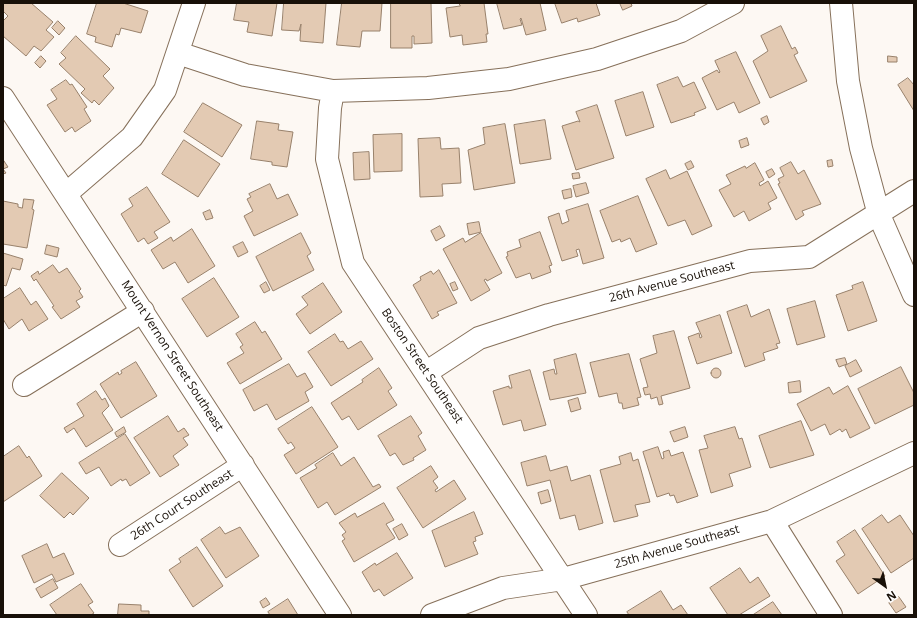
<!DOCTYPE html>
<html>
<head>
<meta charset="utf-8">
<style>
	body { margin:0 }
	#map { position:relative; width:917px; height:618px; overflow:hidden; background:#fdf8f3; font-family:"Open Sans",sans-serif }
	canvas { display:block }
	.frame { position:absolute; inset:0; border:4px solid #181008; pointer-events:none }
	.north { position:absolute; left:865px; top:566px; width:40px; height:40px; -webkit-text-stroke:3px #fff; paint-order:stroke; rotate:147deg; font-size:11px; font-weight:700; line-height:16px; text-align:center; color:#181008 }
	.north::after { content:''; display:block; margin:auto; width:14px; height:18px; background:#181008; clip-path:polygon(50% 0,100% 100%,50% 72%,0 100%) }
</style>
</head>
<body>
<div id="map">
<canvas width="917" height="618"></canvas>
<div class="frame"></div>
<div class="north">N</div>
</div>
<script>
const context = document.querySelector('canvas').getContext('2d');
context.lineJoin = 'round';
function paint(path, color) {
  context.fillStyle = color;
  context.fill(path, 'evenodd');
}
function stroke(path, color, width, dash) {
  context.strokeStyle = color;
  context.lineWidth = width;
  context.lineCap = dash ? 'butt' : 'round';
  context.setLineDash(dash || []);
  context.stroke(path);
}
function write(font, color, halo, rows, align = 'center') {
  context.font = font + ' "Open Sans",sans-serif';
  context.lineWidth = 3;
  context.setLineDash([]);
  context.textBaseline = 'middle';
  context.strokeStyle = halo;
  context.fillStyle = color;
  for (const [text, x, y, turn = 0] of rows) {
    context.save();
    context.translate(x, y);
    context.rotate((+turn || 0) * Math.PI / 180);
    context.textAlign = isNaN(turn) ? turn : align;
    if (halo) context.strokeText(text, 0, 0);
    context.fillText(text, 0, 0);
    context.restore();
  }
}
const building = new Path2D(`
	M3,3H31L53,22L46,30L54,37L41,51L34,46L26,56L3,36V21L8,16L3,11Z
	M97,3H123L148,11L141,33L121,28L119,35L116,34L112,47L95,42L96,37L87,34Z
	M237,3H277L272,36L247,32L249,22L234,20Z
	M284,3H326L323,43L300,41L301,24L299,31L282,30Z
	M342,3H382L380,31H362L360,47L337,45Z
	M391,3H431L432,43L414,44V36H412V48H391Z
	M459,3H484L488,34H486L487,42L463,45L462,35L450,37L446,8L460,6Z
	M497,3H540L546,30L526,35L521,18L520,19L522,25L504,29Z
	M555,3H596L600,15L578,22L577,18L562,23Z
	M620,3H631L632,6L623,10Z
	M58,21L65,28L59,35L52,28Z
	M781,26L792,49L795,47L798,53L794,55L807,81L770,98L753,61L768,51L761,36Z
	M76,36L110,69L103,76L114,88L99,105L94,100L92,103L81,93L85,89L59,64L66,58L61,53Z
	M736,52L760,103L739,113L734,102L717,110L702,78L717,70L719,73L720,72L715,61Z
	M41,56L46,61L40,68L35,63Z
	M888,56L897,57V62H888Z
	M678,77L683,87L694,82L706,108L694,113L695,115L671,123L657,85Z
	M908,78L914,85V111L898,85Z
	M66,80L70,85L72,84L87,107L84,109L91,121L75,132L72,127L65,132L47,105L57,99L51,90Z
	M643,92L654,127L626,136L615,101Z
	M203,103L242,125L222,157L184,132Z
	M597,105L614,158L576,170L562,126L578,121L580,122L576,112Z
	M767,116L769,122L764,125L761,119Z
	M545,120L551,159L520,164L514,125Z
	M257,121L279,124L278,130L293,132L287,167L272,165V162L251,159Z
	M505,124L515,183L474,190L468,150L485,144L483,128Z
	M402,134V171L374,172L373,135Z
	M440,138L441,149L459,148L461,183L442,184L443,196L420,197L418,139Z
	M747,138L749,145L741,148L739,141Z
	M184,140L220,164L198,197L162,174Z
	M369,152L370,179L354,180L353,153Z
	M832,160L833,166L828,167L827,161Z
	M4,161L8,167L3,169L6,173L3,174Z
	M691,161L694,167L688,170L685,164Z
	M791,162L798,174L804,170L821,204L802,211L804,215L796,220L778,184L780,183L778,179L784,176L780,168Z
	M755,163L764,180L759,183L760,186L768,181L777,198L768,203L771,209L749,221L744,211L734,217L719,190L731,184L726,175L745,166L746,168Z
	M772,169L775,174L769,178L766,172Z
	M666,170L670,179L687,171L712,226L692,235L685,220L668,226L646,179Z
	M579,173L580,178L573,179L572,174Z
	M586,183L589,193L576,197L573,186Z
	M270,184L277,199L288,194L298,215L254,236L244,216L253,211L247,199L251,197L249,194Z
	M147,187L170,222L154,232L158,238L148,244L144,238L138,242L121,214L133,206L129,199Z
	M571,189L572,197L564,199L562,191Z
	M638,196L657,244L636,252L630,238L621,242L620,239L612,242L600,211Z
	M24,199L34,200L32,209L34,210L27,248L3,244V201L18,204V207L22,208Z
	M588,204L604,258L583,264L579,249L576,250L578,256L562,261L548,217L559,213L562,224L569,221L566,211Z
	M210,210L213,218L206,220L203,213Z
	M479,222L481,232L469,235L467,224Z
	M440,226L445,236L436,241L431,231Z
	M192,229L215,266L188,283L175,262L163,269L151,250L171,237L173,241Z
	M540,232L552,265L549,266L551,272L532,279L530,273L516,278L506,257L508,256L507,252L521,247L519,240Z
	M301,233L311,253L307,256L314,270L273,291L256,257Z
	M481,233L502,273L487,281L486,279L484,280L490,290L471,301L443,249L463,238L465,242Z
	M243,242L248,252L238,257L233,247Z
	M47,245L59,248L57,257L45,254Z
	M3,253L23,259L20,270L12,268L6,286L3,285Z
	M53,265L59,273L67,268L81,289L79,291L83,297L76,301L80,307L61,319L52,307L54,306L36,279L34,281L31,276L38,271L39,274Z
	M439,270L457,303L437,312L439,315L432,319L413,285L421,280L420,277L431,271L433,274Z
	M214,278L239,317L207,337L182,299Z
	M266,282L270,290L264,293L260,286Z
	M455,282L458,289L453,291L450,284Z
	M863,282L877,321L848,331L836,295L853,289L852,286Z
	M323,283L342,312L310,334L296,314L308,305L302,297Z
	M20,288L31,305L36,301L48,319L29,331L22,319L9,329L3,319V299Z
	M815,301L825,337L797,345L787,309Z
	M747,305L751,317L769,309L780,343L776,344L778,348L763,353L765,360L745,367L727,312Z
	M720,315L732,353L697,364L688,337L699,333L700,338L702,337L696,323Z
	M255,322L262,333L265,331L282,359L240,384L227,363L244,353L240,347L243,345L236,334Z
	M674,331L690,388L661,396L663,404L659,405L657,397L651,399L650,394L645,395L643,388L648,387L640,359L657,353L653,336Z
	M335,334L340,342L343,341L348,349L361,341L373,359L331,386L308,352Z
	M576,354L586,393L550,400L543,372L554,369L555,374H557L554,360Z
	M629,354L641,397L637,398L639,405L623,409L622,403H619L617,393L599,397L590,363Z
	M845,358L847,364L839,367L836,360Z
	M856,360L862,371L850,377L845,366Z
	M136,362L157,396L121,418L100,384L118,372L119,375L122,373L121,371Z
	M289,364L297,377L305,373L313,387L305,392L309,401L276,420L267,404L254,411L243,390Z
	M901,367L914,393V405L875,424L858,389Z
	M379,368L392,388L388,391L397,405L358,430L349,416L342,420L331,403L363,382L362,380Z
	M711 373a5 5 0 1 1 10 0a5 5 0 1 1-10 0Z
	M530,370L546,425L524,431L521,420L503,425L493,391L509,386V388H512L509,376Z
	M800,381L801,392L789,393L788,383Z
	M848,386L870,428L850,438L846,429L842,432L840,429L830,435L825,424L811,431L797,404L829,387L833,394Z
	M96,391L102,400L105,398L109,406L102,413L113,430L86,447L74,428L67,433L64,428L84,416L77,404Z
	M578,398L581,409L571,412L568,401Z
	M312,407L338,447L296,474L284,455L295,448L291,442L288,444L278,429Z
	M168,416L178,432L184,428L189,435L183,438L188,445L173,456L179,465L160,477L134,438Z
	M411,416L422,433L418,436L426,450L413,458L414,460L403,465L395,453L390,456L378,436Z
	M801,421L814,455L770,468L759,436Z
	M124,427L126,432L117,437L115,433Z
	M685,427L688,437L674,442L670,432Z
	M735,427L739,439L742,438L751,467L729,474L733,486L711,493L699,450L708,448L704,436Z
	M125,434L150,473L130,486L126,479L122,481L121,479L111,486L99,467L86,474L79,463Z
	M19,446L27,458L29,456L42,476L3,502V457Z
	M658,447L662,459L664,458L663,452L669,450L671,456L683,452L698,496L677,503L674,495L670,496L669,493L657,497L643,452Z
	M333,453L341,466L354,457L373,487L379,484L381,487L335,515L327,502L318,508L300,478L317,468L315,465Z
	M631,453L633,461L638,459L650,502L635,505L638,516L614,522L600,470L621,464L619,457Z
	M546,456L550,471L567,466L571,481L590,475L603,523L579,530L575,515L560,519L550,480L527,486L521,463Z
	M431,466L438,477L433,481L438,488L435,490L436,492L454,480L466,499L423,528L397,488Z
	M62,473L89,498L73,515L70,512L64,518L40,496Z
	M548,490L551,501L541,504L538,493Z
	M384,503L394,520L386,524L395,538L354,562L342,541L345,539L342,535L346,532L339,523L355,513L357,517Z
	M474,512L483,534L475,537L476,541L473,542L478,554L445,567L432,531Z
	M882,515L888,523L900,515L914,536V558L891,573L862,529Z
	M402,524L408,535L399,540L393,529Z
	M220,527L225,534L240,527L259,556L226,578L201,540Z
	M855,530L885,576L858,594L836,561L845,555L837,542Z
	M47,544L53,558L64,553L74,574L56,582L52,574L34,583L22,556Z
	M197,547L223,586L193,607L169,570L181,562L179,559Z
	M397,553L413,578L384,596L379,589L374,592L362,572L375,563L376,565Z
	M740,568L750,583L758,577L770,596L739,615H728L710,588Z
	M53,579L58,588L41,598L36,589Z
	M81,584L93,602L88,605L94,613L91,615H57L50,605Z
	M661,591L673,610L681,605L688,615H629L627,612Z
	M899,597L906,607L896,613L889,603Z
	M266,598L270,604L263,608L260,602Z
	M288,599L298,615H270L268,612Z
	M773,602L782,615H753Z
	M119,604L141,605V611H149V615H118Z`);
paint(building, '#e3cab3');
stroke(building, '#98816b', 1);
const minor = new Path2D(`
	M178,53L245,75L333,91L428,88L509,79L597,59L681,31L733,3
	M333,91L330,108L327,159L353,263L586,615
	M3,98L340,615
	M67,193L132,137L165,90L194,3
	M427,372L479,338L549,315L750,261L809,257L914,191
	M24,385L143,311
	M772,521L831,615
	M120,545L243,465
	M432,615L503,588L563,579L772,521L914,453`);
const tertiary = new Path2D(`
	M841,3L848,81L861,148L879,215L914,295`);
stroke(minor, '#86705a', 24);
stroke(tertiary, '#86705a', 24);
stroke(minor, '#fff', 22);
stroke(tertiary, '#fff', 22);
write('12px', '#181008', '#fff', [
	["26th Avenue Southeast",672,282,-15],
	["Mount Vernon Street Southeast",172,356,57],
	["Boston Street Southeast",422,366,56],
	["26th Court Southeast",182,505,-33],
	["25th Avenue Southeast",677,547,-16]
]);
</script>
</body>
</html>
